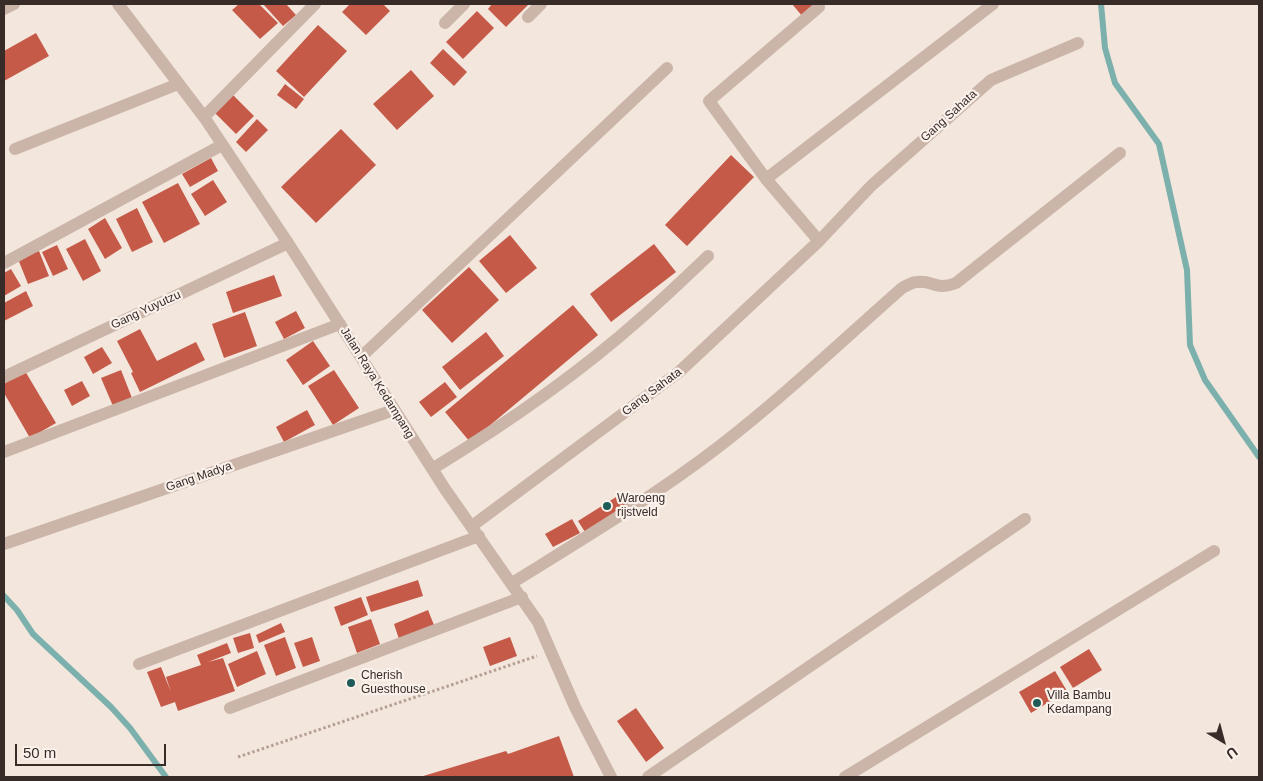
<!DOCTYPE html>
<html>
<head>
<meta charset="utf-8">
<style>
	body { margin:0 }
	#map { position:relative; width:1263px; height:781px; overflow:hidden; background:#f2e6dd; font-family:Helvetica,sans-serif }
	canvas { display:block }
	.frame { position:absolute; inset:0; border:5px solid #382c29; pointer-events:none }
	.north { position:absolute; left:1198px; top:716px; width:50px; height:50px; -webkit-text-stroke:4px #faf1ea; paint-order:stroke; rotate:143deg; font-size:14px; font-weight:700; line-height:20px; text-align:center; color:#382c29 }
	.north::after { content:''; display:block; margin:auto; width:18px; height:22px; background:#382c29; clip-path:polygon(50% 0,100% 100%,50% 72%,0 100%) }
	.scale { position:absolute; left:15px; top:744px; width:151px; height:22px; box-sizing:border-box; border:2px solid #382c29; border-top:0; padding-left:6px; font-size:15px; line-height:18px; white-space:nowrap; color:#382c29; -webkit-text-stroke:4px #faf1ea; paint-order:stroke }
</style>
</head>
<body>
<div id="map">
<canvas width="1263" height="781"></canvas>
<div class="frame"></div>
<div class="north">U</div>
<div class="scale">50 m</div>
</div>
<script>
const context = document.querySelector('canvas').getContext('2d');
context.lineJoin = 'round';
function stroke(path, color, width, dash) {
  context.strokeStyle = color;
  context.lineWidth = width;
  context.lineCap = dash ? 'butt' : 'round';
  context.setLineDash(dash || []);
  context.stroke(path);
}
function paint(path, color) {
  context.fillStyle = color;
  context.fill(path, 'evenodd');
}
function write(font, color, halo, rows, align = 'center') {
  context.font = font + ' Helvetica,sans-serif';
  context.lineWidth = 4.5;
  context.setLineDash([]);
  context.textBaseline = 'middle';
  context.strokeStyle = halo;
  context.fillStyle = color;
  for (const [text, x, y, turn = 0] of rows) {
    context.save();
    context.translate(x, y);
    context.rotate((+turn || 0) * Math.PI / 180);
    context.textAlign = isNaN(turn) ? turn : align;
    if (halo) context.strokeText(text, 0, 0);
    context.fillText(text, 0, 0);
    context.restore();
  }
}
stroke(new Path2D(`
	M1101,4L1105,48L1115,83L1159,144L1187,270L1190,345L1205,380L1259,457
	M4,596L17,610L33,634L111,707L130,728L166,777`), '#7cb0ad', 6);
paint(new Path2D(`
	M239,4H259L278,23L260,39L232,10Z
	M263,4H286L296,15L283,26Z
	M350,4H383L390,11L366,35L342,12Z
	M492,4H529L506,27L488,9Z
	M792,4H820L803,17Z
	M477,11L494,28L463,59L446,42Z
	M318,25L347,51L304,97L276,71Z
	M36,33L49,56L4,81V51Z
	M443,49L467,72L454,86L430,63Z
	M411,70L434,96L397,130L373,104Z
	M285,84L304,99L296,109L277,95Z
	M233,95L254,116L236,134L215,113Z
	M257,119L268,130L246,152L236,142Z
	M341,129L376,165L316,223L281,187Z
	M731,155L754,177L687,246L665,225Z
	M211,158L218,171L190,187L182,174Z
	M213,180L227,202L205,216L191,194Z
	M178,183L200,224L164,243L142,202Z
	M137,208L153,242L132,252L116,219Z
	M105,218L122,248L105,259L88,229Z
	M510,235L537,268L506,293L479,261Z
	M85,239L101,271L83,281L66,249Z
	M654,244L676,272L611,322L590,294Z
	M57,245L68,269L53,276L42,252Z
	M39,251L49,276L28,284L18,259Z
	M469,267L499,300L452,343L422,310Z
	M11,269L21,286L4,296V273Z
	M274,275L282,296L233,313L226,292Z
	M26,291L33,306L4,321V303Z
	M573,305L598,335L470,442L445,412Z
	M296,311L305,328L284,339L275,322Z
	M245,312L257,346L224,358L212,324Z
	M140,329L157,361L196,342L205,360L140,392L131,373L133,372L117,341Z
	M486,332L504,356L460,390L442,367Z
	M313,341L330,366L303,385L286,360Z
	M102,347L112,363L93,374L84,357Z
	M121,370L132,398L113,406L101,378Z
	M334,370L359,408L333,425L308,386Z
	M25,371L56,423L30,438L4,393V384Z
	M82,381L90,396L72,406L64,390Z
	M445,382L457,397L431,417L419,402Z
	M307,410L315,425L284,442L276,427Z
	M624,492L631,503L585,532L578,521Z
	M572,519L580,533L553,547L545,534Z
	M418,580L423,596L371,612L366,597Z
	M361,597L368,615L341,626L334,607Z
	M428,610L434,625L399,639L394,624Z
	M371,619L380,644L357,653L348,627Z
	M281,623L285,632L259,643L256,635Z
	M250,633L254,648L238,653L233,638Z
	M285,637L296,668L276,676L264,645Z
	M312,637L320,661L303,667L294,643Z
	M510,637L517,656L490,666L483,647Z
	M227,643L231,653L208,662L223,658L235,691L178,711L175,702L161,707L147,672L161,667L171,692L166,677L201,665L197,655Z
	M1089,649L1102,670L1073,688L1060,667Z
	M257,651L266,674L237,687L228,664Z
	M1055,671L1067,691L1031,713L1019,692Z
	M636,708L664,748L646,762L617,721Z
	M559,736L574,777H420L506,751L508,754Z`), '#c65a48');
stroke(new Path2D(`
	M238,757L537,656`), '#b79f93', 3, [2.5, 2.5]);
stroke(new Path2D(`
	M118,4L204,117L288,243L445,489L538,622L575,707L611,777
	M819,7L709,101L766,179L819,241
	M4,9L14,4
	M528,17L541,4
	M445,23L464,4
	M204,117L315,4
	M15,149L178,84
	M766,179L993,4
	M4,263L222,145
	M361,357L667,68
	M4,377L288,243
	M4,452L340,324
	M432,469C506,424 577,375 641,318C664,298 686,277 708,256
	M472,526L679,372L819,241L871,186L991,80L1078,43
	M4,544L394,410
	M512,583C583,539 655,496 721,445C784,396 842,341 902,288C906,286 912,282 917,282C934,280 935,291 956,283L1120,153
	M139,664L479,536
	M230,708L522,597
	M648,777L1025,519
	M845,777L1214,551`), '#cbb5a9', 12);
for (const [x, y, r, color] of [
	[607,506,5,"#1e5a58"],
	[351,683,5,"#1e5a58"],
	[1037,703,5,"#1e5a58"]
]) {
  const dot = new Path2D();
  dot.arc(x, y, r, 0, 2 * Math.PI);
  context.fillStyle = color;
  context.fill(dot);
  stroke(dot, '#faf1ea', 2);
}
write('12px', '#382c29', '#faf1ea', [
	["Gang Sahata",949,116,-42],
	["Gang Yuyutzu",146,310,-25],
	["Jalan Raya Kedampang",377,383,58],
	["Gang Sahata",652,392,-37],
	["Gang Madya",199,477,-19]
]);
write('12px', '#382c29', '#faf1ea', [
	["Waroeng",617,499],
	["rijstveld",617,513],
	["Cherish",361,676],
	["Guesthouse",361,690],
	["Villa Bambu",1047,696],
	["Kedampang",1047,710]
], 'left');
</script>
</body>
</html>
